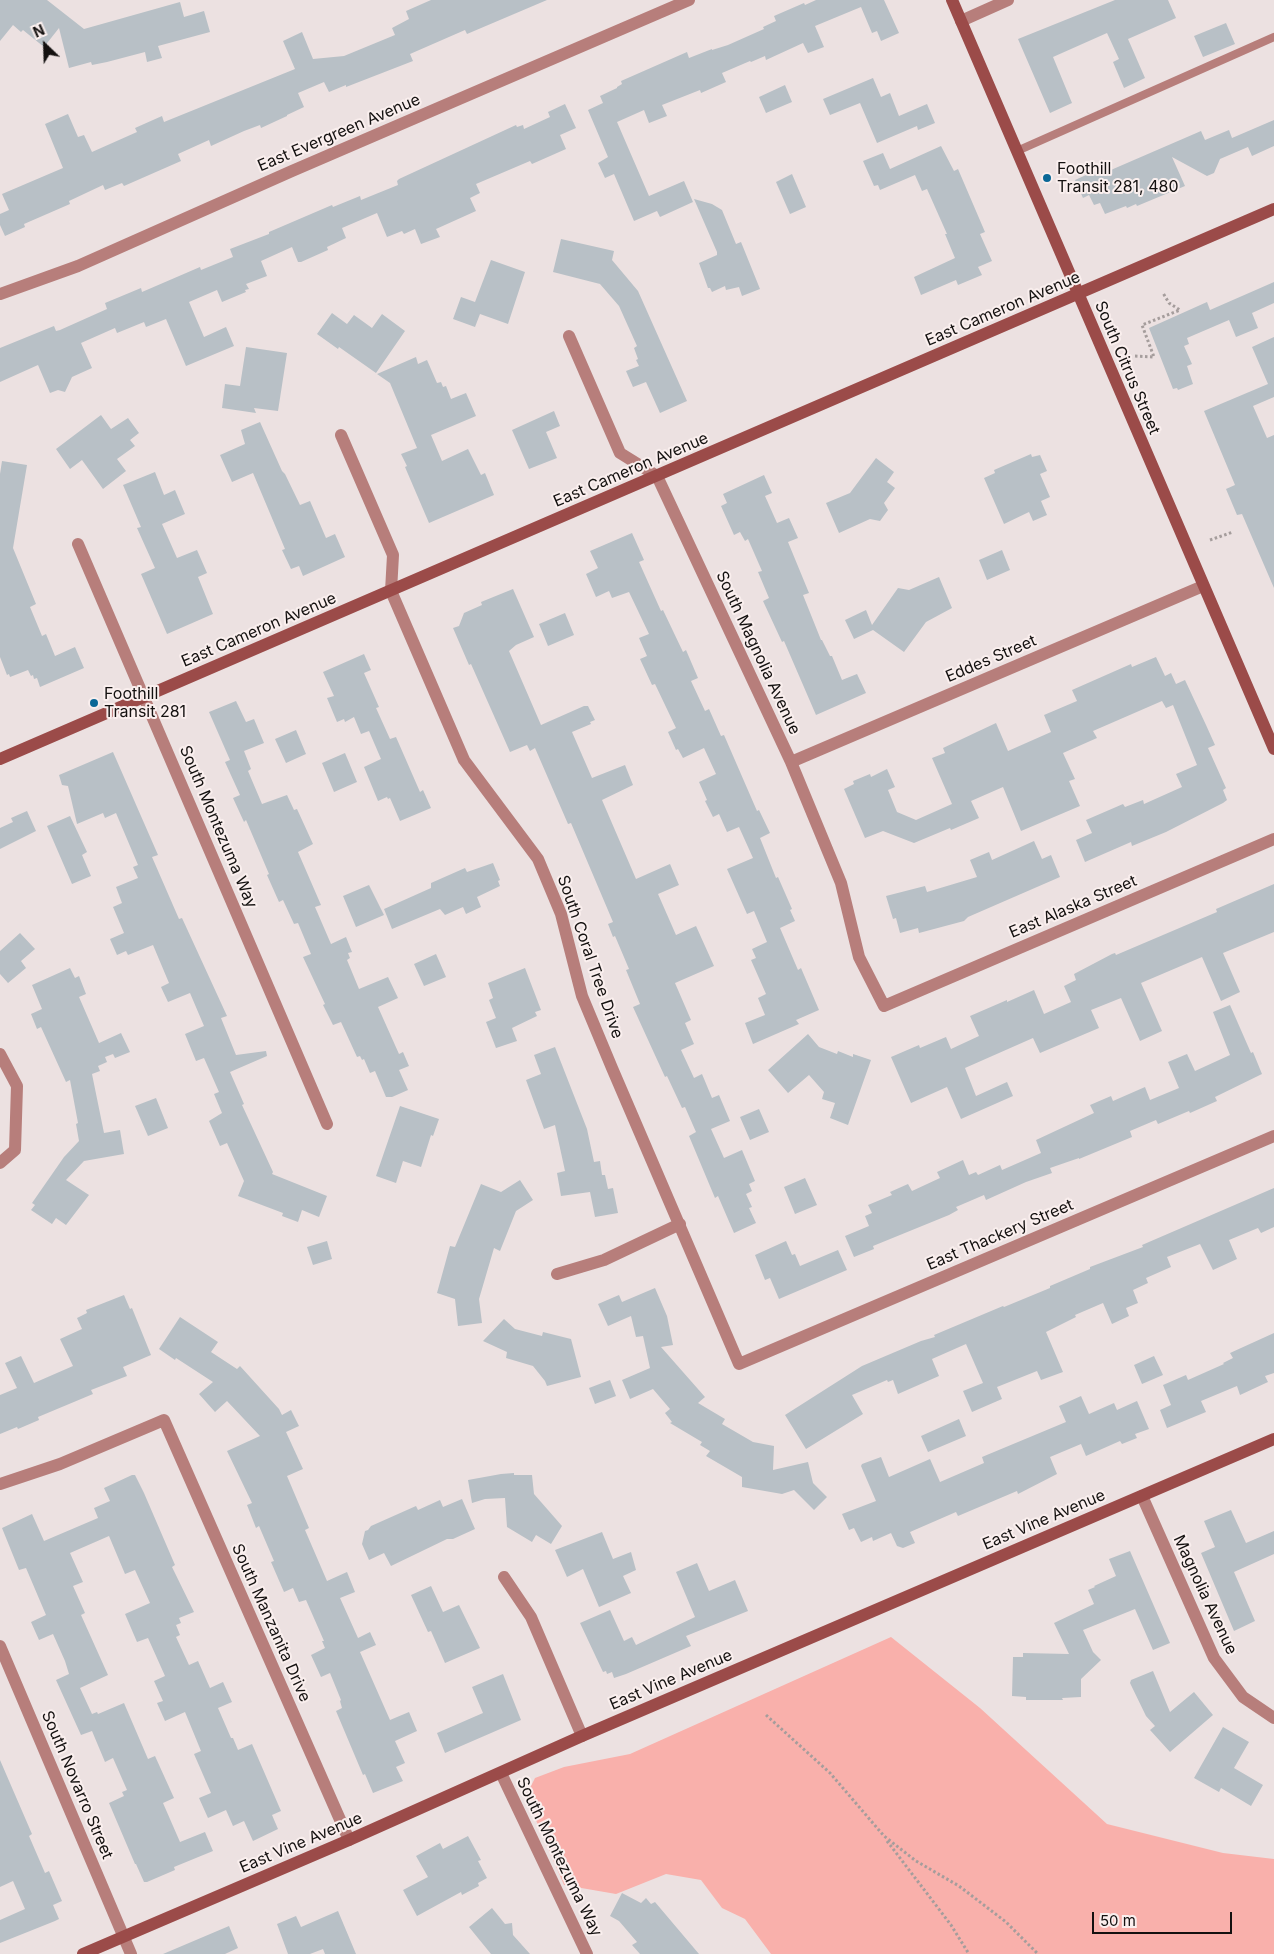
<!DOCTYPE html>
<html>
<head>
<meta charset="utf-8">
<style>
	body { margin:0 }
	#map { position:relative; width:1274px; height:1954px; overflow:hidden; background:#ece1e1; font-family:Inter,sans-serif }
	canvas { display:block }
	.north { position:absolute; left:20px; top:20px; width:50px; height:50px; -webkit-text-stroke:4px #faefee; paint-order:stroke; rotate:336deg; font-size:14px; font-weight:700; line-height:20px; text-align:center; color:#141110 }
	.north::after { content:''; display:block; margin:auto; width:18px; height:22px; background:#141110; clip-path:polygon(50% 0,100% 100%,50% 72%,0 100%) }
	.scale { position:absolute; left:1092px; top:1912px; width:140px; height:22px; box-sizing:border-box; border:2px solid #141110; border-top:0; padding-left:6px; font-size:15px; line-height:18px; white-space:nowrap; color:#141110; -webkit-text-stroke:4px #faefee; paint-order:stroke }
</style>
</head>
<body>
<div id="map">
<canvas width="1274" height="1954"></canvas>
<div class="north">N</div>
<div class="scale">50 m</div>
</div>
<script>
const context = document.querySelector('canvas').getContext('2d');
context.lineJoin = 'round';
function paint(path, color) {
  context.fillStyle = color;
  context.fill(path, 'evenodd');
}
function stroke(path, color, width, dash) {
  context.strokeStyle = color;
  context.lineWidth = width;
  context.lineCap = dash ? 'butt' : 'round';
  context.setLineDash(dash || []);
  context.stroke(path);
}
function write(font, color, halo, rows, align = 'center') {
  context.font = font + ' Inter,sans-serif';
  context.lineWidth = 4;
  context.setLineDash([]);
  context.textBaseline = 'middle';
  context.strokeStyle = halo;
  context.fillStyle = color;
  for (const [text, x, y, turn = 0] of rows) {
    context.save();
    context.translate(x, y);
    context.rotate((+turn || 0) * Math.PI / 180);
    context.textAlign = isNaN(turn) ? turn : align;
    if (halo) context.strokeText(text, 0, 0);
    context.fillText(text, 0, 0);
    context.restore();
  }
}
paint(new Path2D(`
	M891,1637L980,1708L1107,1824L1223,1853L1274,1859V1954H771L745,1919L722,1908L701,1880L666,1874L616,1894L564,1885L529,1804V1790L535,1778L564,1767L630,1754Z`), '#f9b0ab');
paint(new Path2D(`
	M0,0H47L84,29L180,2L184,17L204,11L210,32L158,46L162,58L147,62L145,52L107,62L92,65L91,62L69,68L59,28L44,47L23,30L21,32L13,25L0,41Z
	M431,0H547L467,34L465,30L410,54L413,61L346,87V85L329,92L324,82L298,93L304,107L287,115V116L261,128L260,125L244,131L211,146L209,140L178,154L181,161L124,186L122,183L105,190L103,185L69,201L70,204L24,224L25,227L5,236L0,225V214L9,210L2,194L63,168L45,124L68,114L78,137L84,135L92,152L137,132L135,128L162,116L164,122L295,69L283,41L302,32L313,59L344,56L395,35L392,28L409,19L406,11Z
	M816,0H884L899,33L881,41L877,31L872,33L861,7L815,26L824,47L808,53L803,43L766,60L765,56L751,62L750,61L722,73L726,82L701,93L700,90L662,105L667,116L649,123L644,110L617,122L649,196L684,181L693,202L660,217L657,211L634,221L614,174L605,178L598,163L608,157L588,110L603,103L600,96L617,88V87L622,84L621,81L687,52L689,58L712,49V50L728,45L764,29L763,27L776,21L774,16L804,3L805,5Z
	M1115,0H1168L1176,18L1128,39L1145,78L1124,88L1113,62L1119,59L1107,33L1053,57L1072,103L1050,113L1018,39Z
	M1226,23L1235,44L1203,57L1194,36Z
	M873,78L881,97L890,93L899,116L927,104L935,123L918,130L917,126L877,143L860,103L830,115L823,99Z
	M785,85L792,102L766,113L759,97Z
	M565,104L576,128L560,135L566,149L532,164L530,161L476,184L480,193L470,198L476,211L436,229L440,237L421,244L415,229L404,234L402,231L387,237L377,213L342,228L346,238L327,247L328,250L301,262H298L292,247L261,261L267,276L246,284L249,289L245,290L246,292L222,302L217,290L189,302L204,337L226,327L234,346L186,366L166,319L146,327L144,322L117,333L115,328L81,343L92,368L72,377L65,392L58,390L50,393L38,365L0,382V348L54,326L56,331L60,330L107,309L105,303L141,288L142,292L200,267L201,270L233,257L230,249L269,234V232L332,205L333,207L360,196L361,200L398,185L397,181L399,179L516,125L517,127L523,125L524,129L550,117L548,112Z
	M1274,120V146L1252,156L1248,147L1220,159L1214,173L1207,176L1172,157L1185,186L1137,206L1136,204L1127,208L1126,206L1105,214L1100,203L1094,205L1089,195L1083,198L1075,180L1095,171L1097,176L1201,131L1205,140L1229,130L1232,138Z
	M941,146L954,171L958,169L985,232L980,234L992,261L978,267L982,275L958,285L956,280L921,295L914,277L955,258L945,234H947L927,189L922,191L915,175L880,190L878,185L874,186L863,161L883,153L890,169Z
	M792,174L806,207L790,214L776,182Z
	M694,199L712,204L722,210L736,244L741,242L760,289L742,296L739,287L726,290L725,286L712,292L710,288H708L699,263L717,255V252Z
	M561,239L614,251L612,260L638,291L687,401L660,413L646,382L633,387L626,371L639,366L636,360L638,359L634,348L637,346L619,306L600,284L553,272Z
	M491,260L525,272L508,324L480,314L475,327L453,319L461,297L475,302Z
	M1274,282V303L1252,313L1258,328L1236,337L1229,320L1187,338L1189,344L1184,346L1192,364L1187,366L1193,384L1178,390L1177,388L1173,389L1149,328L1207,302L1210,310Z
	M332,313L347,324L354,315L372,328L382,314L405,331L376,373L339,347L338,349L317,334Z
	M1274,337V397L1253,406L1267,438L1274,435V588L1242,514L1237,515L1226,489L1235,485L1204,411L1268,384L1252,347Z
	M246,347L287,353L278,411L254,408L256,413L222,408L225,384L240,386Z
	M416,357L418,364L427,360L437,383L441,382L443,387L446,386L451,399L466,393L476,416L431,435L442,461L468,449L481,475L485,473L494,495L429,523L405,467L407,466L401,454L417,448L390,383L377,374Z
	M554,411L560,426L546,432L557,458L529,469L512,430Z
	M101,415L111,429L128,418L139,433L130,440L135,446L117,459L126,471L103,489L82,460L70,469L56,449Z
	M260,422L282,471L285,474L300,505L310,501L326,538L335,534L345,557L303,576L299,566L291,569L282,550L285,549L253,473L232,482L220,455L245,444L241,430Z
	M1031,454L1032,457L1040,455L1047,471L1040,474L1050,497L1041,501L1047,515L1033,521L1029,512L1004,524L984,478L995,473L994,470Z
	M876,458L894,472L887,482L895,488L884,503L888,510L880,521L870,519L839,533L826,503L850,493Z
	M2,461L27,465L13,548L36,604L30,607L42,636L46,634L55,656L75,647L84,668L40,687L37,678L34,679L33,675L31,676L28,670L10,677L9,674L7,675L0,657V474Z
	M155,472L164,495L175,490L185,514L162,524L177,558L197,550L207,573L198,577L213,614L167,634L141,574L155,568L137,528L141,527L123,485Z
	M764,475L772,493L765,496L777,523L789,518L798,538L788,542L809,593L803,595L821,640H822L830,656H832L842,680L857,674L866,693L816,715L784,641L782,642L763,601L769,598L758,572L762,571L748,539L745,541L740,532L734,535L721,506L727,503L723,494Z
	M632,533L644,560L639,562L661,611L663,610L683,652L686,650L698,678L691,681L705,711L709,709L721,736L724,735L757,811L759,810L770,833L760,838L776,878L778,877L792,909L790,910L795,921L780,928L798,970L801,968L819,1010L796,1020L799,1024L753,1044L745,1023L765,1015L758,998L766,994L751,960L756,958L752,949L767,942L754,911L747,914L727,869L753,858L739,827L727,832L719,814L713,817L705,801L707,800L699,782L716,774L704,748L683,758L678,749L676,750L668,732L676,728L655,684L652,685L640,659L647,656L639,638L649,634L629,592L612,598L609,591L596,597L586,574L598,568L590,551Z
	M1002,550L1010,570L987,580L979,560Z
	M939,577L952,608L926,622L904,652L873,630L854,639L845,620L866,610L872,625L898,588L909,590Z
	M513,589L534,637L516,645L509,651L541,725L584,706H588L595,720L590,722L591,724L572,732L592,778L625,765L633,785L602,800L636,879L670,864L679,885L658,894L676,935L696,926L714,966L675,983L691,1020L685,1023L694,1044L681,1050L694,1078L702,1074L712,1098L719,1095L730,1121L711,1129L724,1158L742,1150L755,1181L749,1184L752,1191L746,1194L752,1207L749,1208L756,1223L734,1233L718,1196L715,1198L689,1136L696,1132L685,1107L682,1108L667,1076L665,1077L633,1007L640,1004L626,970L629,969L615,936L613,937L608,924L613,922L571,823L568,824L535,748L530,751L527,745L510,752L471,664L469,665L453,628L459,626L464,613L482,605L481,602Z
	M565,613L574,635L548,646L539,624Z
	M364,654L371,670L364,673L379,707L376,708L390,739L396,737L420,792L423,790L431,808L400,821L390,798L388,799L387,797L378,801L364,767L381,759L369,731L361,734L354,717L345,722L344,719L337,722L327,698L334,696L323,672Z
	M1156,657L1165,676L1171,673L1176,684L1185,680L1206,725L1215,745L1208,748L1226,788L1223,790L1227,800L1223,803L1166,832L1132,846L1131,842L1085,862L1076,840L1092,833L1086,820L1123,804L1125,807L1143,800L1144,804L1182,787L1176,774L1197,765L1173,705L1166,708L1162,701L1093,731L1097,738L1063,753L1075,779L1069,781L1080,806L1021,831L1003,787L971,801L979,818L951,830L950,828L914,843L883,831L865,838L844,789L854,784L853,781L870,774L871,777L887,769L895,787L888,790L897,812L916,820L952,804L932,758L945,753L943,748L996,723L1008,751L1051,732L1044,715L1077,701L1072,690L1131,664L1132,667Z
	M236,701L246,722L254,719L264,743L244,751L251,769L248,771L262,804L287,795L294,810L297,809L313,844L298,852L321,905L315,907L331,944L346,937L352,952L348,953L350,958L347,960L359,989L388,977L398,998L378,1007L399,1054L403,1052L409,1066L399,1070L408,1090L392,1097H386L375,1071L370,1073L364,1059L362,1060L360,1056L357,1057L341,1022L333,1025L323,1005L325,1004L303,957L311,954L298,923L294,924L283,900L279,902L267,875L269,874L246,820L244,822L233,798L240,795L225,762L230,760L209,712Z
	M296,730L306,754L286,763L275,739Z
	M113,752L158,855L152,857L179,919L182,918L227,1016L221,1018L236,1055L266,1051L267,1056L230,1072L244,1104L242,1105L273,1172L272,1174L327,1196L319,1217L302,1210L298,1222L282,1216L283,1213L238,1196L244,1181L227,1143L220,1146L209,1121L222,1113L214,1094L219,1092L204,1058L196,1061L185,1034L204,1026L190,993L168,1002L161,987L169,983L153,945L128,955L126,951L117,955L110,939L124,933L113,907L122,903L116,887L138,878L133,867L138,865L116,813L105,818L103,813L77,824L68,786L62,785L59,775Z
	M345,753L357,782L334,792L322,763Z
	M27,811L36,831L0,849V828L13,822L11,818Z
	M70,816L87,852L82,855L91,876L72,884L47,826Z
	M1034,841L1042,859L1051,855L1060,877L968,917L964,921L919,933L918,928L900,933L896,918L893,919L886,896L925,886L927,892L977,877L970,860L989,852L992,860Z
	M493,863L500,880L498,881L500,886L477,897L481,907L466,914L463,907L445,915L440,909L392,929L384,909L431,888V883L465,868L467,872Z
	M1274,884V932L1223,953L1240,992L1221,1001L1202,957L1141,983L1162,1031L1140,1041L1121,998L1091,1010L1099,1028L1040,1053L1033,1038L965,1068L976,1096L1007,1082L1013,1096L961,1119L947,1087L911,1103L891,1057L919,1045L920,1048L946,1037L951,1049L979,1036L970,1016L1007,1000V1002L1034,990L1044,1014L1071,1002L1064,986L1076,980L1074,974L1112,954L1115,953L1116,955L1217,912L1216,909Z
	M369,885L384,915L356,927L343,896Z
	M20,933L35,949L21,961L26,968L8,983L0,974V951Z
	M436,954L446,977L424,986L414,964Z
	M70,968L75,978L79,976L86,994L79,997L99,1043L121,1033L130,1052L115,1058L113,1054L105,1057L107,1062L98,1066L100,1071L92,1074L104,1133L120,1130L124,1154L84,1161L66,1180L89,1195L66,1225L56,1218L52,1224L31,1210L35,1205L32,1203L64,1157L79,1141L76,1124L78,1123L70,1080L66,1082L41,1027L37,1029L31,1014L42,1009L32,985Z
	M525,968L541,1010L535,1012L537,1016L512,1028L517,1041L496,1048L486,1022L496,1018L489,1000L493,998L488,983Z
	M1230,1005L1251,1053L1253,1052L1262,1074L1215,1097L1217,1101L1190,1113L1189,1111L1158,1124L1156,1120L1130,1131L1132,1137L1079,1159V1158L1050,1168L1052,1173L1026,1182L986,1200L984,1195L956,1207L958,1210L949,1215L873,1246L874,1249L854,1257L845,1236L869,1226L865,1216L872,1213L868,1205L892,1195L890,1192L908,1184L912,1191L940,1178L937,1172L963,1160L969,1175L976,1172L978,1175L1000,1165L1002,1170L1041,1153L1036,1140L1094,1113L1090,1105L1111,1096L1113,1101L1145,1087L1150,1100L1179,1088L1168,1062L1187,1054L1195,1071L1230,1055L1213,1012Z
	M808,1034L819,1047L837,1054L838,1051L853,1057V1054L871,1060L848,1125L830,1118L835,1103L822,1099L824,1092L809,1075L788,1093L768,1070Z
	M555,1047L587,1129L594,1162L600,1161L602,1175H605L608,1189L613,1188L618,1213L595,1217L590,1192L561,1196L557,1173L565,1171L555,1125L544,1129L526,1080L541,1074L534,1055Z
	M156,1098L168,1128L148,1136L135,1106Z
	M400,1106L439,1119L433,1136L431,1135L421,1167L403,1161L396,1183L376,1176Z
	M759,1109L769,1132L750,1140L740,1117Z
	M805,1178L817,1205L795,1214L784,1187Z
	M520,1180L533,1200L516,1211L500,1251L494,1248L479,1299L482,1323L458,1326L455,1299L437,1293L450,1246L455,1247L481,1184L501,1192Z
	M1274,1188V1227L1261,1233L1258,1228L1229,1240L1237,1259L1213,1270L1200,1244L1167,1257L1171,1267L1146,1278L1148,1283L1133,1290L1138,1303L1126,1308L1129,1316L1112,1324L1103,1303L1075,1315L1076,1317L1046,1332L1063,1372L1041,1380L1037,1371L997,1387L1002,1399L972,1412L963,1391L983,1383L966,1344L932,1359L939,1376L898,1394L893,1380L888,1382L887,1380L852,1395L863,1414L806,1449L785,1415L862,1366L921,1341L935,1337L934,1335L1003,1306L1004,1307L1050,1288V1286L1090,1269V1267L1143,1247L1142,1245Z
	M327,1241L332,1259L313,1265L307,1247Z
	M786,1241L792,1255L795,1254L800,1266L838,1250L847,1270L779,1299L770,1278L765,1280L755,1255Z
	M655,1288L667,1316L673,1345L661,1347L705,1397L698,1403L725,1419L722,1424L753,1442L774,1446L773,1470L808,1462L813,1483L827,1497L814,1510L794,1490L782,1494L742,1487V1477L706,1456L710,1451L700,1445L702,1442L670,1423L672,1422L665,1413L670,1409L653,1389L630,1399L622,1380L650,1368L643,1336L636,1337L631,1316L608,1326L598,1304L619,1295L622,1302Z
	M124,1295L130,1309L132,1308L151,1355L123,1367L127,1376L91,1390L93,1394L38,1417L39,1420L18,1429L17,1427L0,1434V1395L17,1388L5,1363L21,1356L34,1383L73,1366L60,1339L82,1329L77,1318L87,1313L86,1310Z
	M180,1317L218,1342L211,1352L237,1369L240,1366L279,1409L282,1415L291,1410L299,1426L286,1432L303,1469L287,1476L309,1528L305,1530L327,1581L347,1572L355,1592L340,1598L358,1638L370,1632L376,1645L360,1652L390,1720L409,1712L417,1731L395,1741L405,1763L396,1767L403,1781L373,1793L365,1774L363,1775L336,1711L342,1708L340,1701L341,1700L330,1673L321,1677L311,1655L325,1648L322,1641H324L306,1600L299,1602L293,1588L284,1592L271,1562L274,1561L259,1526L256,1528L247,1505L252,1503L227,1451L260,1436L227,1401L215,1412L199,1394L213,1382L176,1358L175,1360L159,1349Z
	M504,1319L515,1329L542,1336L543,1332L571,1339L581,1377L547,1386L545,1381L533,1366L506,1358L507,1352L483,1341Z
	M1274,1333V1373L1265,1376L1268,1382L1240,1395L1237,1386L1201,1401L1206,1412L1167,1428L1160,1410L1171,1405L1163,1385L1186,1375L1188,1380L1224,1364L1223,1363L1233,1358L1230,1353Z
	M1154,1356L1163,1375L1142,1384L1134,1365Z
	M610,1380L616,1396L595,1404L589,1388Z
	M1081,1396L1089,1414L1114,1403L1117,1410L1137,1401L1149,1429L1135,1434L1137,1438L1122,1444L1120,1441L1086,1456L1081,1444L1050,1457L1057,1474L1018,1494L1017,1491L958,1516L956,1512L910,1532L915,1543L903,1548L897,1546L891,1533L873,1541L872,1537L861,1542L854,1528L849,1530L842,1514L876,1501L861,1466L862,1464L881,1457L889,1477L930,1459L940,1482L984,1463L982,1457L1066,1422L1059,1406Z
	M959,1419L966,1436L928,1452L921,1436Z
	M514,1473V1475H532L534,1494L562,1526L551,1544L536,1535L532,1542L507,1527L505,1498L485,1499L472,1503L468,1480L501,1474Z
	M132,1475H135L144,1493L175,1565L172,1567L194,1612L179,1618L181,1623L176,1625L180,1635L176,1637L189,1665L198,1661L210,1688L223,1682L232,1702L218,1708L231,1738H233L238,1750L252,1744L281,1811L272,1815L278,1829L253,1841L244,1821L233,1826L226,1810L208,1818L199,1798L211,1793L194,1754L201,1751L185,1712L165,1721L157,1703L163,1701L154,1681L165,1676L148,1638L137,1642L125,1614L150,1603L135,1570L125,1574L109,1536L70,1553L83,1582L73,1586L85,1613L81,1615L108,1675L80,1688L92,1714L97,1712L98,1714L124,1703L148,1759L155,1756L174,1798L163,1803L180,1842L205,1832L213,1851L174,1867L175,1870L147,1882H144L136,1864H135L109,1803L124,1796L122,1792L127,1790L113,1758L105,1762L92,1731L81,1735L56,1680L69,1674L65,1661L53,1634L39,1640L31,1622L46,1615L26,1568L19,1570L2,1528L32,1514L44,1541L98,1518L94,1508L110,1501L104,1488Z
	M462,1499L475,1529L453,1539H447L391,1566L384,1553L369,1560L362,1544L365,1531L368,1530L371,1526L416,1506L418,1510L440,1500L443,1507Z
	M1231,1510L1246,1543L1274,1531V1554L1234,1572L1255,1621L1234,1631L1201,1553L1215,1547L1204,1521Z
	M602,1532L613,1559L631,1552L636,1570L623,1576L631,1593L599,1607L583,1569L567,1577L555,1550Z
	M1130,1551L1170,1643L1153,1650L1135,1609L1083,1630L1093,1652L1101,1660L1081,1679V1697L1062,1698L1063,1700H1026V1697L1012,1696L1013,1657H1023V1653L1069,1654L1054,1623L1094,1604L1088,1590L1095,1587L1094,1586L1116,1576L1109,1559Z
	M697,1563L709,1591L735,1580L748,1611L686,1636L691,1646L626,1674L614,1678L612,1672L607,1674L606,1671L603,1672L580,1623L610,1610L624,1641L632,1637L636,1645L695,1617L676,1572Z
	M431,1586L443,1612L459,1605L480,1648L445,1663L431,1631L428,1632L411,1595Z
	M1153,1671L1170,1712L1194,1692L1213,1715L1170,1752L1150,1730L1155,1726L1146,1716L1130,1683L1131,1680Z
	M503,1674L521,1720L445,1753L437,1733L483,1713L472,1687Z
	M1223,1727L1249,1742L1234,1768L1263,1785L1251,1806L1221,1788L1219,1792L1194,1778Z
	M0,1760L32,1834L29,1836L45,1873L49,1871L62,1901L53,1905L59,1919L55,1921L0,1943V1920L25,1909L13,1881L0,1887Z
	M468,1836L481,1860L478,1861L487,1878L478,1883L479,1886L462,1895L461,1892L417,1916L403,1890L428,1877L416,1856L440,1843L443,1849Z
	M622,1893L641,1903L646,1898L651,1904L655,1902L699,1954H640L632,1945L637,1942L619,1921L610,1916Z
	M492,1908L505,1924L512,1923L513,1935L530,1954H491L469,1927Z
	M338,1911L356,1954H325L323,1949L310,1954H288L277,1924L296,1916L301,1927Z
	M229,1926L238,1948L225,1954H163Z`), '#b8c0c6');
stroke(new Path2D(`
	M1135,356L1154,357L1142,325L1180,310L1169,303L1163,293
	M1210,540L1233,532
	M766,1715L830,1773L884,1836L916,1861L959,1886L1006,1922L1038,1954
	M887,1841L951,1925L969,1954`), '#a59d9c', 3, [2.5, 2.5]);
stroke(new Path2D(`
	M1017,151L1274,37`), '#b77e7b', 8);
stroke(new Path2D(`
	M961,21L1008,0
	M0,294L78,266L292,171L689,0
	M569,336L620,453L657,476L791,762L841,883L859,957L884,1006L1274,839
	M341,435L393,555L391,591L464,760L538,859L561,914L582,996L612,1068L739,1364L1274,1136
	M78,544L327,1124
	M791,762L1203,586
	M0,1054L17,1086L15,1150L0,1163
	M557,1274L604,1260L680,1224
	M0,1484L60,1464L164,1420L349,1840
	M1142,1496L1214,1658L1243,1697L1274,1718
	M504,1577L531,1617L582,1736
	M0,1646L131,1954
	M501,1773L587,1954`), '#b77e7b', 12);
stroke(new Path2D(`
	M952,0L1274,749
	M0,759L1274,209
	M83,1954L349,1840L582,1736L1274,1439`), '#9b4b49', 12);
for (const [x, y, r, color] of [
	[1047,178,5,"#0b6897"],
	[94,703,5,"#0b6897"]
]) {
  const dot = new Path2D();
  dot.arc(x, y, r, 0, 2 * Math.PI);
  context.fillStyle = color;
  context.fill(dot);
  stroke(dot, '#faefee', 2);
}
write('16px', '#141110', '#faefee', [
	["East Evergreen Avenue",339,133,-23],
	["East Cameron Avenue",1003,309,-23],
	["South Citrus Street",1127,368,67],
	["East Cameron Avenue",631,470,-23],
	["East Cameron Avenue",259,630,-23],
	["South Magnolia Avenue",758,653,65],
	["Eddes Street",991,659,-23],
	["South Montezuma Way",218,827,67],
	["East Alaska Street",1073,907,-23],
	["South Coral Tree Drive",590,957,71],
	["East Thackery Street",1000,1235,-23],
	["East Vine Avenue",1044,1520,-23],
	["Magnolia Avenue",1205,1595,65],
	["South Manzanita Drive",271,1623,66],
	["East Vine Avenue",671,1680,-23],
	["South Novarro Street",77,1785,67],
	["East Vine Avenue",301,1843,-23],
	["South Montezuma Way",559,1857,64]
]);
write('16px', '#141110', '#faefee', [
	["Foothill",1057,169],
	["Transit 281, 480",1057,187],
	["Foothill",104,694],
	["Transit 281",104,712]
], 'left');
</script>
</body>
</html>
